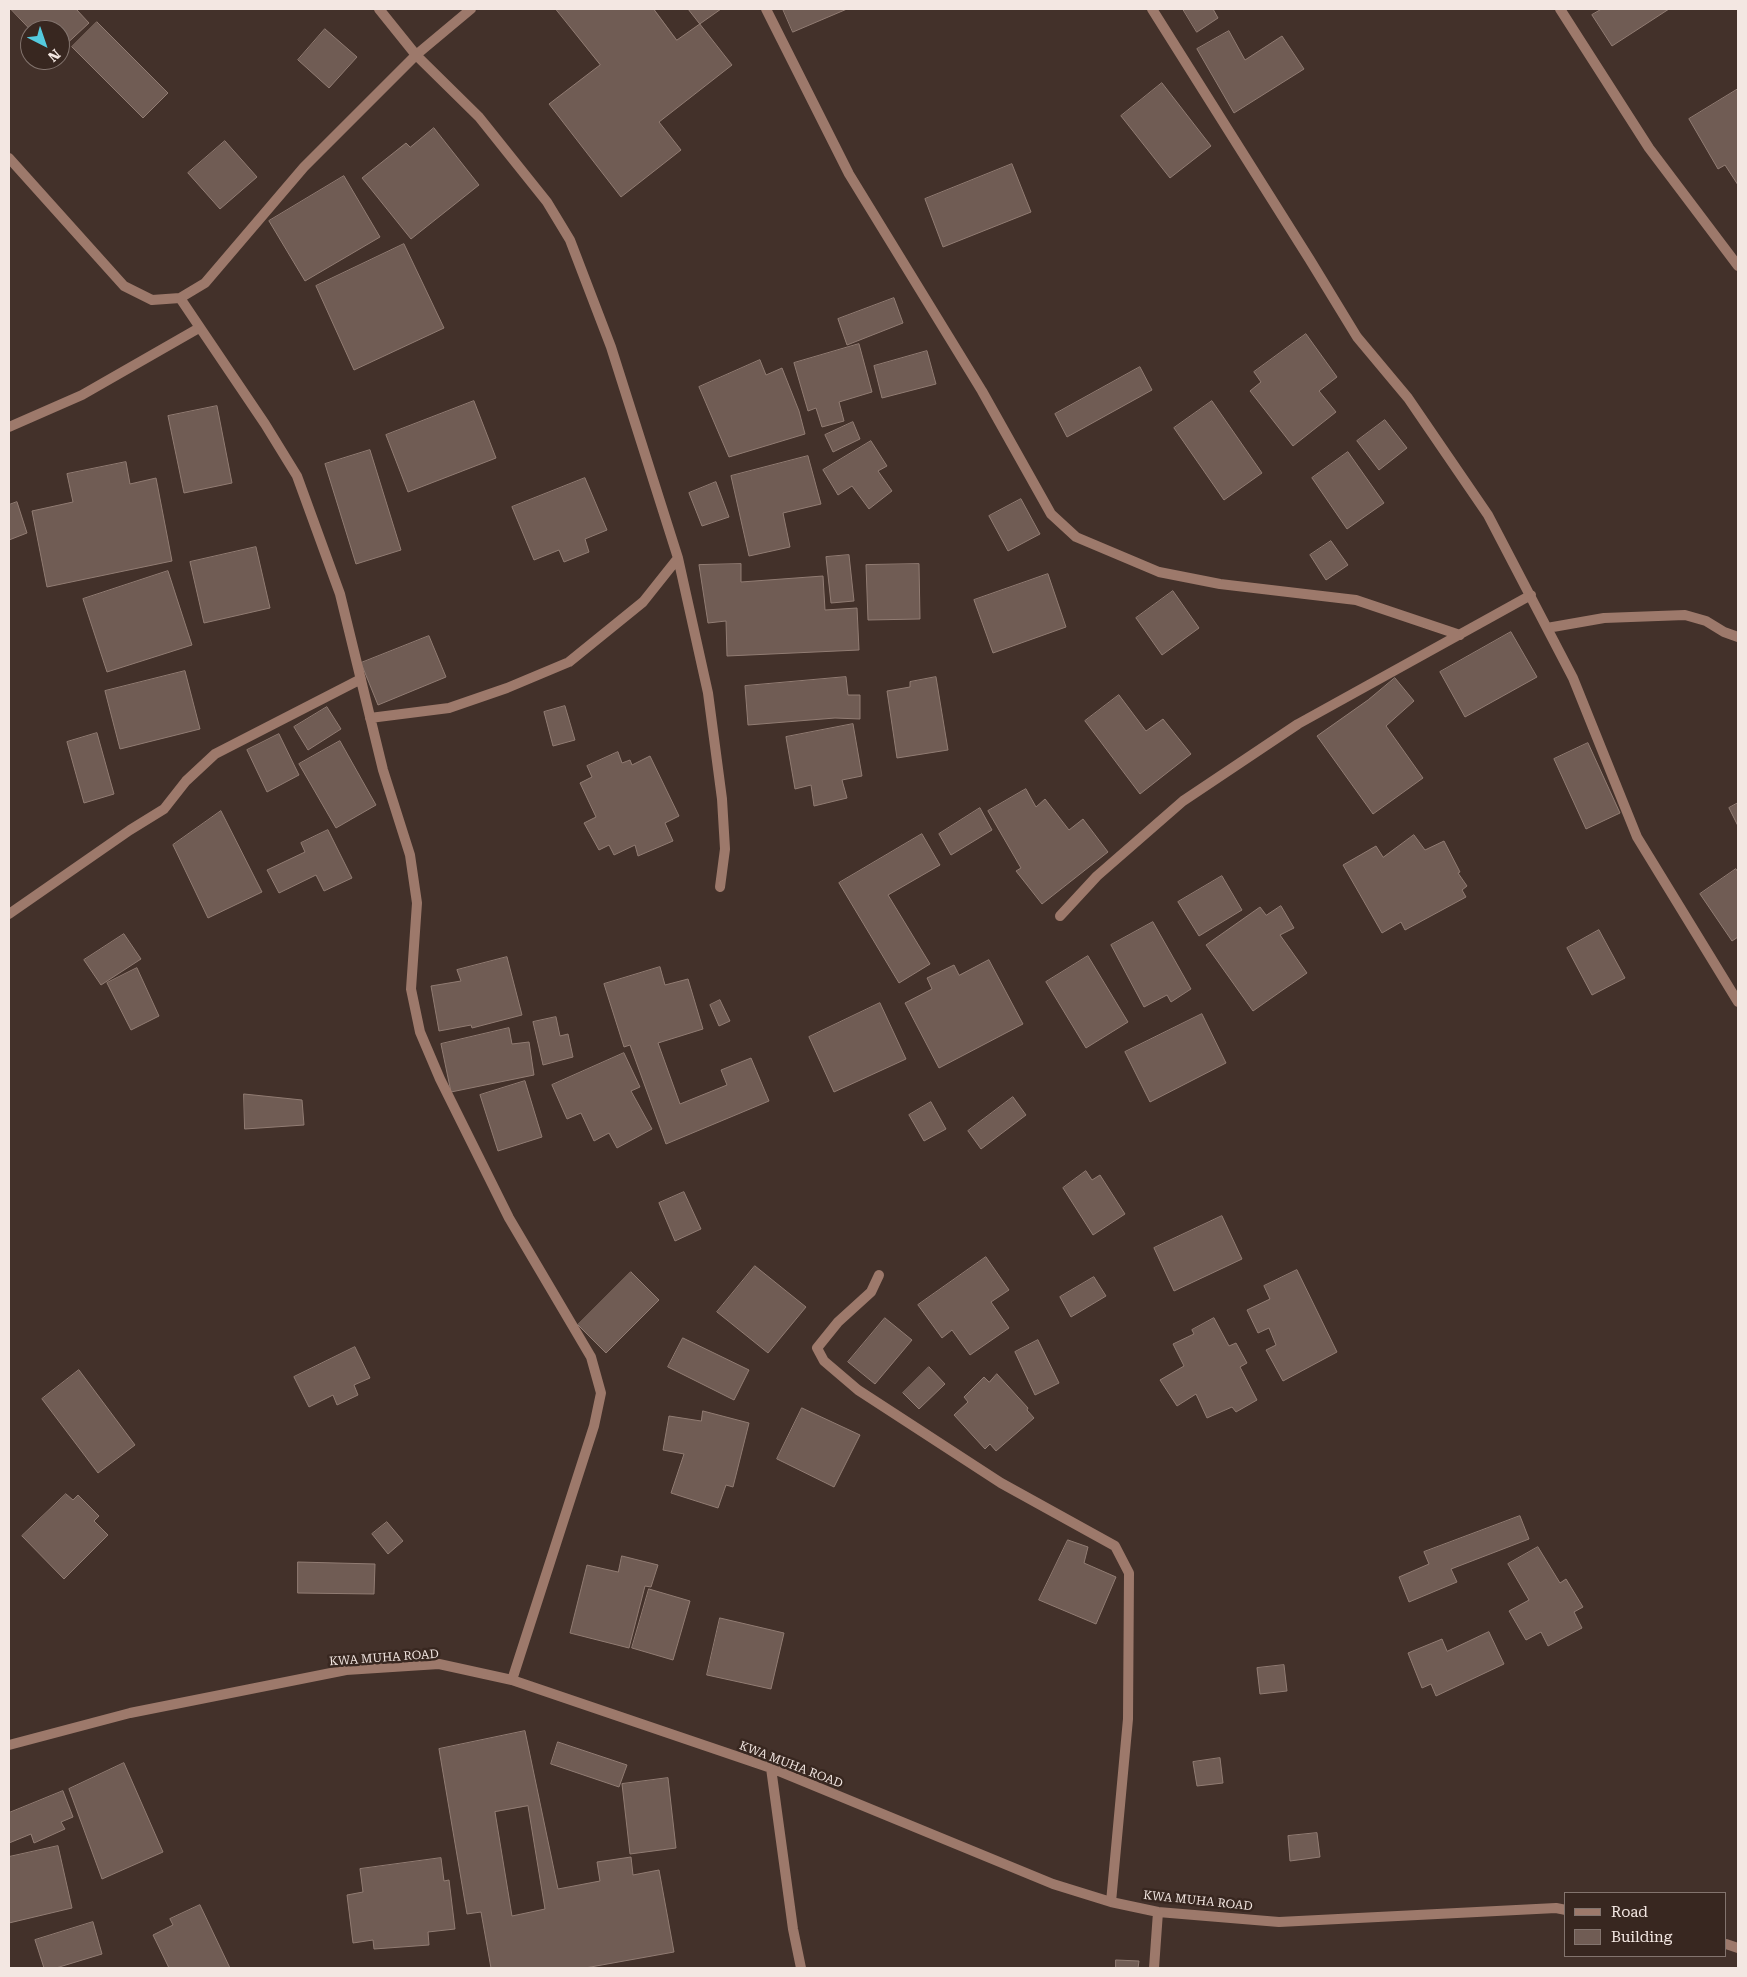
<!DOCTYPE html>
<html>
<head>
<meta charset="utf-8">
<style>
	body { margin:0 }
	#map { position:relative; width:1747px; height:1977px; overflow:hidden; background:#43312a; font-family:"Roboto Serif",serif }
	canvas { display:block }
	.frame { position:absolute; inset:0; border:10px solid #f3e7e2; pointer-events:none }
	.legend { position:absolute; left:1564px; top:1892px; width:162px; height:65px; box-sizing:border-box; background:#382720; border:1px solid #83746e; margin:0; padding:6px 9px; list-style:none; font-size:15px; color:#f3e7e2 }
	.legend li { display:flex; align-items:center; gap:10px; height:25px }
	.legend b { width:25px; border:1px solid #83746e }
	.north { position:absolute; left:20px; top:20px; width:50px; height:50px; box-sizing:border-box; background:#382720; border:1px solid #83746e; border-radius:50%; rotate:139deg; font-size:14px; font-weight:700; line-height:20px; text-align:center; color:#f3e7e2 }
	.north::after { content:''; display:block; margin:auto; width:18px; height:22px; background:#54cade; clip-path:polygon(50% 0,100% 100%,50% 72%,0 100%) }
</style>
</head>
<body>
<div id="map">
<canvas width="1747" height="1977"></canvas>
<div class="frame"></div>
<ul class="legend">
<li><b style="height:6px;background:#9d796b"></b>Road</li>
<li><b style="height:14px;background:#705c54"></b>Building</li>
</ul>
<div class="north">N</div>
</div>
<script>
const context = document.querySelector('canvas').getContext('2d');
context.lineJoin = 'round';
function paint(path, color) {
  context.fillStyle = color;
  context.fill(path, 'evenodd');
}
function stroke(path, color, width, dash) {
  context.strokeStyle = color;
  context.lineWidth = width;
  context.lineCap = dash ? 'butt' : 'round';
  context.setLineDash(dash || []);
  context.stroke(path);
}
function write(font, color, halo, rows, align = 'center') {
  context.font = font + ' "Roboto Serif",serif';
  context.lineWidth = 5;
  context.setLineDash([]);
  context.textBaseline = 'middle';
  context.strokeStyle = halo;
  context.fillStyle = color;
  for (const [text, x, y, turn = 0] of rows) {
    context.save();
    context.translate(x, y);
    context.rotate((+turn || 0) * Math.PI / 180);
    context.textAlign = isNaN(turn) ? turn : align;
    if (halo) context.strokeText(text, 0, 0);
    context.fillText(text, 0, 0);
    context.restore();
  }
}
const building = new Path2D(`
	M11,9H76L89,23L60,50V30H31Z
	M556,9H688L732,65L659,122L681,150L621,197L549,104L600,65Z
	M654,9H721L677,40Z
	M783,9H847L793,32Z
	M1183,9H1213L1218,18L1197,32Z
	M1602,9H1669L1612,46L1592,15Z
	M97,22L168,93L143,118L72,47Z
	M325,29L357,57L329,88L298,60Z
	M1229,31L1245,60L1282,36L1304,69L1234,113L1197,49Z
	M1162,83L1211,146L1170,178L1121,116Z
	M1738,89V185L1725,165L1718,169L1689,119Z
	M434,128L479,185L411,239L362,178L406,143L410,147Z
	M225,141L257,177L220,209L188,173Z
	M1012,164L1031,212L943,247L925,199Z
	M344,176L380,237L305,281L269,221Z
	M404,244L444,328L354,370L316,286Z
	M894,298L903,323L847,345L838,319Z
	M1306,334L1337,377L1319,391L1336,412L1293,446L1250,391L1261,382L1254,372Z
	M859,344L872,392L839,402L844,421L822,427L816,408L808,411L794,363Z
	M927,351L936,384L882,398L874,366Z
	M760,360L766,375L782,368L799,411L805,434L729,457L699,387Z
	M1140,367L1152,390L1067,437L1055,414Z
	M474,401L496,458L408,492L386,435Z
	M1212,401L1262,473L1224,500L1174,428Z
	M217,406L232,483L184,493L168,416Z
	M1385,420L1407,448L1379,470L1357,441Z
	M853,422L860,439L833,452L825,435Z
	M871,441L887,466L878,471L892,491L869,509L852,486L838,495L823,470Z
	M370,450L401,550L356,564L325,464Z
	M1348,452L1384,503L1347,529L1312,478Z
	M808,456L821,504L783,513L790,547L749,556L731,476Z
	M126,462L130,484L156,478L172,561L47,587L32,511L73,502L67,474Z
	M585,478L607,530L585,539L589,552L564,562L559,550L534,560L512,507Z
	M716,482L729,517L702,526L689,493Z
	M1021,499L1040,534L1008,551L989,516Z
	M17,502L27,533L9,540V505Z
	M1331,541L1348,565L1326,580L1310,555Z
	M256,547L270,608L204,623L190,562Z
	M849,555L854,601L831,603L826,557Z
	M741,564V582L823,576L825,610L857,608L859,650L727,656L726,621L708,623L699,565Z
	M919,564L920,619L868,620L866,565Z
	M168,571L192,645L107,672L83,599Z
	M1048,574L1066,627L993,653L974,600Z
	M1173,591L1199,628L1162,655L1136,618Z
	M1511,632L1537,677L1465,717L1440,672Z
	M429,636L446,677L378,705L361,663Z
	M185,671L200,729L120,749L105,691Z
	M846,677L848,695H860V719L835,718L748,725L745,686Z
	M936,677L948,750L897,758L887,691L910,687V682Z
	M1395,678L1414,701L1386,726L1423,778L1373,814L1317,736L1368,700Z
	M1119,695L1146,731L1163,719L1191,754L1140,794L1085,721Z
	M565,706L575,740L553,746L544,712Z
	M327,707L341,729L308,750L294,727Z
	M853,724L862,776L842,780L847,798L814,806L811,785L795,789L786,737Z
	M97,733L114,794L84,803L67,742Z
	M279,734L299,775L267,792L247,750Z
	M340,741L376,805L336,828L299,764Z
	M1588,743L1620,813L1586,829L1554,759Z
	M618,752L622,763L630,760L632,765L650,756L679,816L665,823L673,841L638,856L635,845L614,855L609,845L599,850L584,823L596,817L580,783L592,777L587,766Z
	M1026,789L1036,807L1045,799L1069,830L1083,819L1108,852L1042,904L1016,871L1021,868L988,811Z
	M1738,803V826L1729,808Z
	M980,808L992,830L951,855L939,834Z
	M221,811L262,892L208,918L173,845Z
	M328,830L352,878L324,891L316,875L279,893L267,870L305,852L301,843Z
	M922,834L940,865L888,895L930,964L899,983L839,883Z
	M1414,835L1425,850L1444,841L1460,872L1458,873L1467,886L1462,890L1466,897L1405,930L1401,922L1382,933L1343,865L1376,846L1383,857Z
	M1736,869L1738,872V937L1732,941L1700,894Z
	M1222,876L1242,910L1199,936L1178,902Z
	M1281,906L1294,928L1280,935L1307,973L1253,1011L1206,945L1260,907L1266,915Z
	M1153,922L1191,989L1171,1002L1167,995L1144,1007L1111,945Z
	M1599,930L1625,978L1592,995L1567,948Z
	M124,934L141,959L101,985L84,960Z
	M1088,956L1128,1022L1086,1048L1046,982Z
	M507,957L522,1015L472,1028L471,1025L439,1031L431,986L461,981L457,970Z
	M989,960L1023,1024L939,1068L905,1003L932,989L927,978L954,965L959,975Z
	M660,967L665,985L688,979L703,1029L658,1043L680,1104L727,1085L721,1070L751,1058L769,1101L666,1144L630,1045L624,1047L604,984Z
	M137,968L159,1016L131,1030L107,983Z
	M720,1000L730,1021L719,1026L710,1005Z
	M880,1003L906,1059L834,1092L809,1037Z
	M1202,1014L1226,1063L1150,1102L1125,1052Z
	M556,1017L560,1036L568,1034L573,1057L543,1065L533,1022Z
	M509,1028L512,1044L529,1042L534,1075L451,1092L441,1044Z
	M624,1053L640,1087L631,1091L652,1129L617,1148L609,1133L594,1141L581,1113L567,1119L552,1085Z
	M525,1081L542,1137L498,1151L480,1095Z
	M244,1094L302,1100L304,1125L245,1129Z
	M1013,1097L1026,1115L981,1149L968,1131Z
	M931,1102L946,1129L924,1141L909,1115Z
	M1086,1171L1092,1180L1100,1175L1125,1214L1093,1235L1063,1188Z
	M684,1192L701,1229L675,1241L659,1203Z
	M1222,1216L1242,1259L1174,1291L1154,1248Z
	M986,1257L1009,1290L991,1302L1009,1328L970,1355L952,1330L942,1338L918,1305Z
	M755,1266L806,1307L768,1353L717,1312Z
	M1297,1270L1337,1352L1283,1381L1266,1350L1276,1345L1269,1328L1258,1333L1247,1310L1270,1299L1264,1286Z
	M631,1272L659,1300L606,1353L578,1325Z
	M1094,1277L1106,1296L1071,1317L1060,1297Z
	M885,1318L912,1340L875,1384L848,1362Z
	M1214,1318L1229,1346L1236,1343L1247,1363L1240,1367L1257,1400L1236,1412L1232,1407L1207,1418L1196,1394L1177,1406L1160,1380L1184,1366L1173,1344L1194,1334L1192,1330Z
	M683,1338L749,1370L734,1400L668,1367Z
	M1038,1340L1059,1383L1035,1395L1015,1352Z
	M355,1347L370,1378L354,1385L358,1395L337,1405L333,1395L309,1407L294,1377Z
	M929,1367L945,1384L919,1409L903,1393Z
	M79,1370L135,1445L98,1473L42,1399Z
	M997,1374L1028,1408L1027,1410L1034,1418L996,1451L990,1444L985,1449L954,1415L968,1402L964,1397L984,1377L989,1382Z
	M802,1408L860,1435L834,1487L777,1459Z
	M703,1411L749,1423L733,1487L726,1485L718,1508L671,1493L684,1454L663,1450L669,1416L701,1421Z
	M66,1494L73,1500L78,1495L99,1516L94,1521L108,1535L64,1579L22,1536Z
	M1520,1516L1529,1539L1451,1569L1457,1582L1409,1602L1399,1577L1429,1564L1424,1552Z
	M387,1522L403,1541L388,1554L372,1534Z
	M1068,1540L1088,1547L1084,1563L1116,1577L1096,1624L1039,1600Z
	M1538,1547L1560,1583L1566,1579L1583,1607L1574,1612L1582,1628L1548,1646L1541,1632L1526,1640L1509,1611L1529,1600L1508,1564Z
	M622,1556L658,1565L651,1587L645,1586L629,1648L570,1633L587,1565L618,1572Z
	M298,1562L375,1564L374,1594L298,1593Z
	M649,1589L690,1601L673,1660L632,1648Z
	M720,1618L784,1633L771,1689L707,1675Z
	M1489,1632L1504,1664L1436,1696L1431,1684L1422,1688L1408,1653L1442,1639L1447,1651Z
	M1284,1665L1287,1691L1260,1694L1257,1668Z
	M525,1731L558,1889L600,1881L597,1862L631,1857L633,1875L659,1870L674,1952L585,1968H491L481,1912L467,1914L439,1749ZM528,1806L545,1909L512,1916L495,1812Z
	M558,1742L627,1765L619,1787L551,1764Z
	M1220,1758L1223,1783L1197,1786L1193,1762Z
	M124,1763L163,1852L102,1879L69,1789Z
	M668,1778L676,1848L630,1854L622,1784Z
	M63,1791L73,1817L61,1822L65,1829L34,1843L31,1834L9,1843V1813Z
	M1317,1833L1320,1857L1290,1861L1288,1836Z
	M58,1846L72,1908L9,1923V1857Z
	M441,1858L444,1881L449,1880L455,1929L428,1932L429,1945L374,1949L373,1940L353,1943L347,1895L363,1892L360,1869Z
	M200,1905L230,1968H169L153,1935L173,1925L170,1919Z
	M93,1922L102,1954L56,1968H44L35,1940Z
	M1116,1960L1139,1961L1138,1968H1116Z`);
paint(building, '#705c54');
stroke(building, '#917c73', 1);
stroke(new Path2D(`
	M379,9L416,55L479,117L547,202L570,240L611,347L678,558L708,693L722,799L725,849L720,887
	M766,9L849,174L982,391L1051,514L1076,537L1159,572L1220,584L1356,600L1460,635
	M1152,9L1310,260L1357,337L1408,398L1488,515L1573,678L1637,837L1738,1002
	M1560,9L1649,148L1738,266
	M9,158L124,286L152,300L180,298L205,283L304,167L416,55L471,9
	M180,298L265,424L297,476L340,594L383,770L410,855L417,903L411,989L420,1032L440,1079L509,1218L591,1357L601,1393L594,1426L512,1680
	M9,427L82,395L199,328
	M1547,628L1604,618L1685,615L1706,621L1724,632L1738,637
	M370,718L449,708L507,688L569,662L643,602L678,558
	M9,914L130,830L164,809L186,781L215,754L361,679
	M1060,916L1097,876L1183,801L1298,724L1531,595
	M879,1275L871,1292L838,1322L817,1348L824,1361L858,1390L1001,1483L1115,1546L1129,1573L1128,1719L1111,1902
	M9,1745L130,1713L346,1670L439,1664L512,1680L771,1768L1053,1884L1111,1902L1158,1912L1279,1922L1556,1908L1566,1910
	M771,1768L793,1929L801,1968
	M1726,1944L1738,1948
	M1154,1968L1158,1912`), '#9d796b', 10);
write('12px', '#f3e7e2', '#382720', [
	["KWA MUHA ROAD",384,1658,-4],
	["KWA MUHA ROAD",791,1765,21],
	["KWA MUHA ROAD",1198,1901,6]
]);
</script>
</body>
</html>
